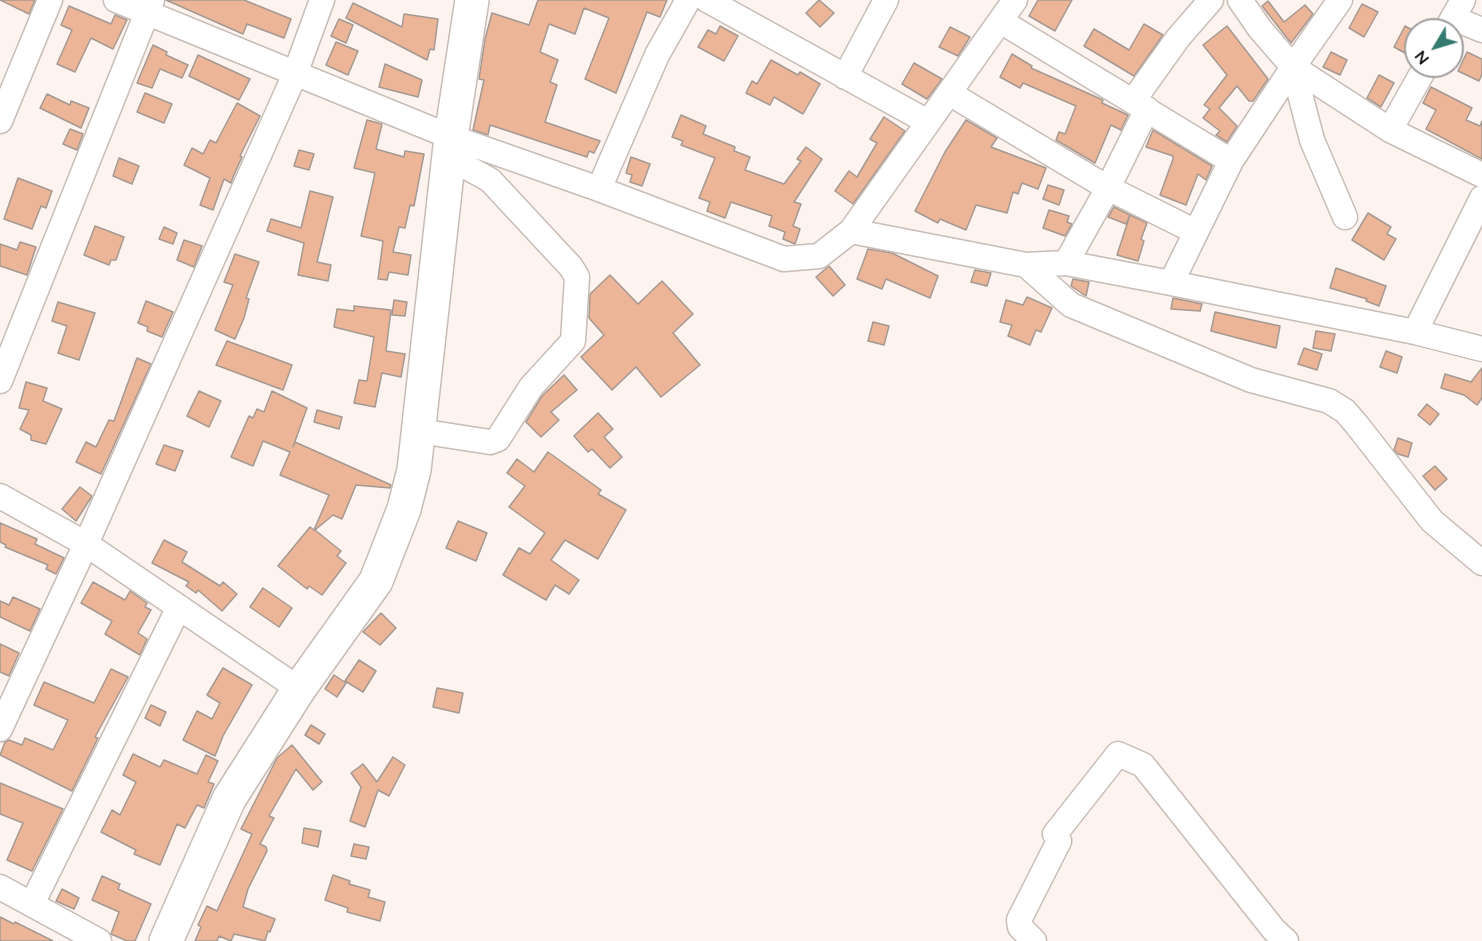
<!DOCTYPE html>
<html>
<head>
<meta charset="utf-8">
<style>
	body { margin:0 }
	#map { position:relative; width:1482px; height:941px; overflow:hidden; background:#fef3ee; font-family:Lato,sans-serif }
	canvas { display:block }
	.north { position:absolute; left:1404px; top:18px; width:60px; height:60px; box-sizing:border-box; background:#fff; border:2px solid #a09e9d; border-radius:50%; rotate:232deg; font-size:16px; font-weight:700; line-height:24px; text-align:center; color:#110d0b }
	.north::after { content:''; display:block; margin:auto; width:21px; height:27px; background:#357a6e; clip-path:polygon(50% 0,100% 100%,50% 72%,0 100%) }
</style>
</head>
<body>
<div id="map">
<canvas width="1482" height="941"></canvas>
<div class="north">N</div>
</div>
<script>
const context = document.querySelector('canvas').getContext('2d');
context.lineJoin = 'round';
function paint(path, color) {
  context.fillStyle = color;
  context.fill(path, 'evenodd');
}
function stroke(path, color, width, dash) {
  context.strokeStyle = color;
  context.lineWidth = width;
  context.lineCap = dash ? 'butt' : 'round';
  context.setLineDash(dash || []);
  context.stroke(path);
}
const building = new Path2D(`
	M0,0H35L29,14Z
	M166,0H244L291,19L284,38L247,24L243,34Z
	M538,0H667L660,17L647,12L616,93L585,79L609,18L584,8L575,34L549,24L540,52L558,60L550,82L557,85L545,122L600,141L594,153L589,151L587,157L490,125L488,135L473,130L484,80L479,79L485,39L492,13L529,25Z
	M819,0L834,13L820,27L806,13Z
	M1038,0H1072L1055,31L1029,16Z
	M1268,1L1284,22L1305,5L1313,14L1291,43L1262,6Z
	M353,3L402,27L404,14L438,19L434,50L430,49L427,60L346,18Z
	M1362,4L1378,12L1364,37L1349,28Z
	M69,6L111,24L115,15L127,20L113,49L91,38L75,72L57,64L72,30L61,25Z
	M339,19L353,25L346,43L331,36Z
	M1144,24L1163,35L1134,76L1084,46L1094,29L1129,50Z
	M720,26L738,36L724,61L698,47L708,30L716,34Z
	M1227,26L1268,79L1253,101H1249L1237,86L1219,108L1237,126L1227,142L1216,135L1220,131L1203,118L1210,109L1204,105L1227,75L1203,45Z
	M1405,26L1416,32L1414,58L1394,47Z
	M950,27L970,37L958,56L939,47Z
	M336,42L358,51L348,75L326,65Z
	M153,45L167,52L166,55L188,65L182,78L160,69L152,88L137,83Z
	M1331,52L1347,60L1340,75L1323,67Z
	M1467,52L1482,59V74L1479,81L1458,71Z
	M1012,54L1032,66L1031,68L1103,100L1102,103L1128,115L1121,130L1111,125L1095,163L1056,140L1059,132L1065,134L1076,106L1023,83L1020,88L1000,77Z
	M198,55L250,79L239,100L189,76Z
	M771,60L798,75L800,72L820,84L803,114L774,97L770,105L746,93L752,81L757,84Z
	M914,63L942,79L927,99L902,84Z
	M385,64L422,80L418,97L379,87Z
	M1379,75L1394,83L1381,107L1367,98Z
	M1431,87L1472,108L1466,120L1480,126L1482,121V159L1426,129L1436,110L1423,103Z
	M145,93L172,104L164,123L137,112Z
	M47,94L70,105L71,101L89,108L81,128L40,108Z
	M237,103L260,116L240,156L242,157L233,177L231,183L224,179L213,210L200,205L210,178L184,165L192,148L203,154L210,140L216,143Z
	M681,115L706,126L703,134L735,147L734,151L750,157L745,170L784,184L801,161L797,159L806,147L822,159L794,202L801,204L793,226L800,229L795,244L783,239L785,232L769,226L772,216L731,202L725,218L707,211L710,202L699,198L715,158L681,145L683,141L672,137Z
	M884,117L905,131L853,204L835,191L849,171L857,177L877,143L870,139Z
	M367,120L382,124L376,149L404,157L405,151L424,154L414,206L410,205L405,228L399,227L393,252L411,255L408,275L389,272L387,280L378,279L383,241L361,236L375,173L354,168Z
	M966,120L997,138L991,147L1046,168L1038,189L1022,183L1018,194L1013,192L1007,213L976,205L966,230L940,219L938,223L915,211L945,152Z
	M70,129L83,134L77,150L63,144Z
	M1153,130L1212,166L1206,180L1198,174L1186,205L1160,195L1173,159V156L1146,147Z
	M299,150L314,154L309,170L294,166Z
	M631,157L650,164L642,186L630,182L632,175L626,173Z
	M119,158L139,166L132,184L113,176Z
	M18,178L52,191L46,208L41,206L32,229L4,219Z
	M1048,185L1064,190L1059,205L1043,199Z
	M310,191L333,197L317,262L331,265L328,281L298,275L304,243L267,231L271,219L301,228Z
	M1114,207L1130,215L1126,224L1108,217Z
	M1049,210L1069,216L1067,222L1072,224L1065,236L1043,228Z
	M1368,213L1391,227L1387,234L1396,239L1384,260L1352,240Z
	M1130,215L1147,223L1141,239L1144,241L1138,261L1117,255Z
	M95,226L124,237L116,260H111L109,265L84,255Z
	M164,227L177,233L173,244L159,239Z
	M184,240L202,246L194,267L177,260Z
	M20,242L36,247L27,275L0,266V244L17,250Z
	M868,249L892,253L938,276L930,298L886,279L882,289L857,279Z
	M235,254L259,262L246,298L249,299L244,318L235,339L215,330L233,285L224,282Z
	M829,266L845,285L833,296L816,277Z
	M1336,268L1386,286L1379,306L1366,301L1367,299L1330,288Z
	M975,270L991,273L987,286L971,282Z
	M610,275L638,304L662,281L693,314L673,333L700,365L661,397L636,367L612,390L581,357L604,335L589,318L590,294Z
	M1073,279L1089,282L1086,296L1071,286Z
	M1027,297L1052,308L1041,332L1036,330L1030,345L1008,336L1012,325L1000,322L1006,300L1023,305Z
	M1173,298L1202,304L1200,311L1171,309Z
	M394,300L407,302L405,316L392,315Z
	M146,301L173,312L162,337L147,331L148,327L138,323Z
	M58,302L95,313L79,360L58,353L67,326L52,321Z
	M354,306L391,310L386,351L405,354L401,377L382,373L375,407L354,403L359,380L367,381L374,337L334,327L337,309L354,311Z
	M1215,312L1280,326L1276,348L1211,331Z
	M873,322L889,326L884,345L868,341Z
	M1316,331L1335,334L1331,351L1313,348Z
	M227,341L292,365L283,390L216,365Z
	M1304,348L1322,354L1317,370L1298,364Z
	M1386,351L1402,357L1397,373L1380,367Z
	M137,358L151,364L101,474L76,462L86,442L96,447L109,420L114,421Z
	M1482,368V398L1477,405L1464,395L1441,388L1445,374L1471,382Z
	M564,375L577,390L551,412L559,420L541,437L526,422L542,396Z
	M26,382L47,388L43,401L62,409L46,444L31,440V435L20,429L29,410L19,408Z
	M199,391L221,401L209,427L187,416Z
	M272,391L307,408L293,447L295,442L391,485L390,488L356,485L342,519L333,515L315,530L341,551L337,556L346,563L322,595L309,586L307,589L278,566L310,527L314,530L329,495L280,475L290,452L263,441L253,466L231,457L249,416L253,418L257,409L264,412Z
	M1427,404L1439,414L1430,425L1418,415Z
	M317,410L342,417L339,429L314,422Z
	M598,413L613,429L604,437L622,457L610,468L592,449L588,452L574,436Z
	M1398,438L1412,443L1408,457L1398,454L1394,450Z
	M164,445L183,451L175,471L156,464Z
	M548,452L601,490L598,494L626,510L598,559L565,540L551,560L579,580L569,594L555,585L546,600L503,575L519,548L530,554L545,533L509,507L525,486L507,473L517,459L534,472Z
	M1435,466L1447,479L1435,490L1423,476Z
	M80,487L92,496L76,521L62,509Z
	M458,521L487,533L476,561L446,548Z
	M0,523L37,539L35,544L64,558L56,574L46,569L48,565L5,547L6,545L0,542Z
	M164,540L187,552L182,562L220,586L223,582L237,594L222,611L198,590L196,593L186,586L189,582L152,563Z
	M93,582L125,600L130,591L147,603L145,607L151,610L138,633L147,639L140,655L105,634L112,621L81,603Z
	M263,588L292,608L279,627L250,607Z
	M13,597L40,609L30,631L0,617V601L9,605Z
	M381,613L396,628L380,645L363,632Z
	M0,644L19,653L9,676L0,672Z
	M359,660L376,671L363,692L345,681Z
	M223,668L252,685L223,736L215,756L183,740L197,711L212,719L220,703L207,695Z
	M111,669L128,677L95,737L98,738L72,791L0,755L5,742L9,740L22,745L25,738L53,750L68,720L34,705L44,682L94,703Z
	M334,675L346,683L337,697L325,689Z
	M437,688L463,693L459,713L433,707Z
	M151,705L166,712L160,726L145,718Z
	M311,725L325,734L319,744L305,735Z
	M292,745L322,782L313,790L296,769L269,816L274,818L260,844L266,847L267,851L248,889L243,907L275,919L270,932L268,931L265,941L234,934L231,941L219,936L217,941H195L201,927L198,925L207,906L217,911L252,834L241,829L277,758Z
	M133,754L160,767L164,760L197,774L206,755L218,761L208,782L214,784L204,808L197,805L185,828L177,824L160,865L134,854L136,850L101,832L112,810L120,815L136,782L123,775Z
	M393,757L405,765L389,796L378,790L365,827L350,821L361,787L351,773L363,764L377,782Z
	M0,783L63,809L32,871L7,860L23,823L0,814Z
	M304,828L321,831L318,847L302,843Z
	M354,844L369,847L366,859L351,856Z
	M333,875L350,881L349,884L370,890L368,897L385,902L380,921L347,912L348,908L325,900Z
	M102,876L120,884L118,889L151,904L135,941H127L111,934L119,912L92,900Z
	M62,889L79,898L74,909L56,901Z
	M0,917L14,924L15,922L53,941H0Z`);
paint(building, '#edb597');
stroke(building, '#a49992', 1.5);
const minor = new Path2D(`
	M116,0L451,137L599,189L784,259L819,256L851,231L1015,0
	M707,0L928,122
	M1240,0L1260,29L1293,67L1390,130L1482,175
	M1453,18L1482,30
	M1002,22L1231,161
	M1446,30L1463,0
	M1293,67L1340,0
	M845,77L886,0
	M949,93L1108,188L1196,232
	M1133,101L1178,38L1211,0
	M0,121L50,0
	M1390,130L1426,66
	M599,189L657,55L688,0
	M851,231L1026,265L1066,263L1171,283L1415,332L1482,349
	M1066,263L1108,188L1147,109
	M1026,265L1071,305L1251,380L1329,401L1345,411L1357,425L1432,521L1482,563
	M1171,283L1231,161L1293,67L1312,140L1345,217
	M1415,332L1482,198
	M0,381L152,0
	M419,431L490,442L498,439L531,387L573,341L577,277L571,267L490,180L448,157
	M0,496L86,544L299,689
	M0,729L86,544L295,74L322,0
	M0,887L99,941
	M32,904L179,607
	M1034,941L1020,927L1019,920L1059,841L1055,834L1118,754L1143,765L1274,930L1286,941`);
const highway = new Path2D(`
	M166,941L229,799L299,689L376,581L404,509L414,470L451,137L472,0`);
stroke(minor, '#c8bcb6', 27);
stroke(highway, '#c8bcb6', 36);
stroke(minor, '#fff', 24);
stroke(highway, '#fff', 33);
</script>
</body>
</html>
